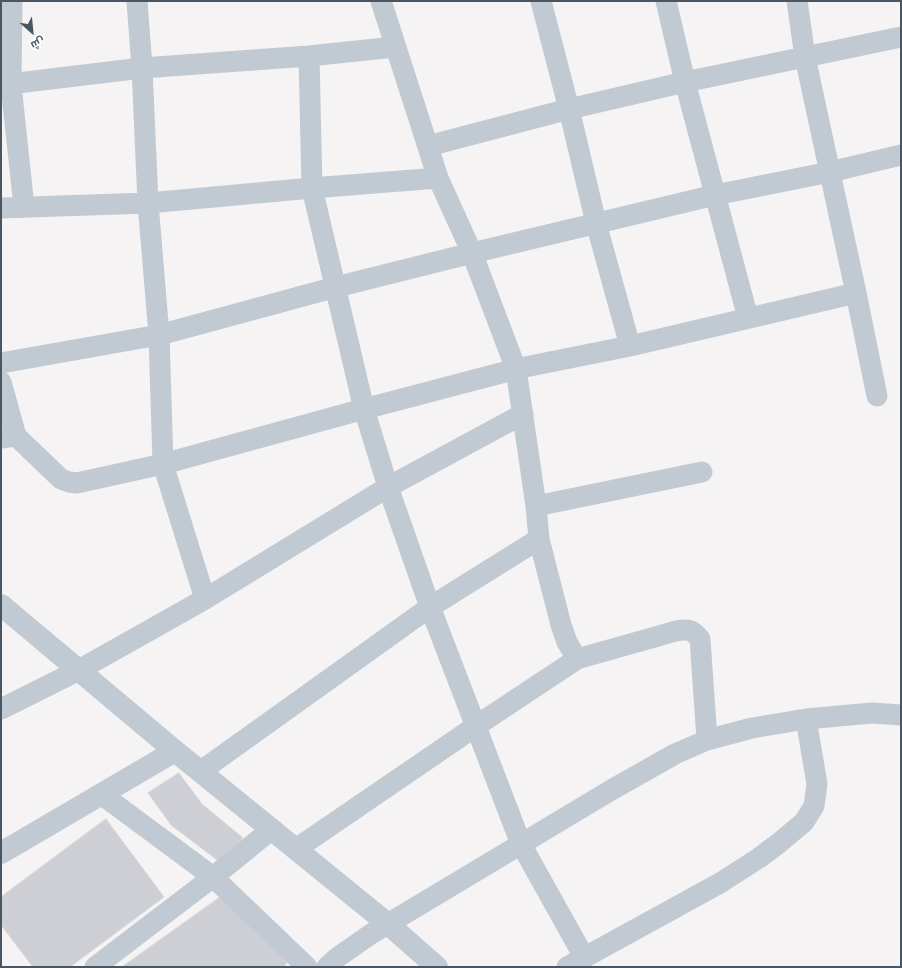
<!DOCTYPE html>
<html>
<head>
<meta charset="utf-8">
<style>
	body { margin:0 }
	#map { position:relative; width:902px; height:968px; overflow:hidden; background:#f5f3f3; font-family:"Fira Sans Condensed",Cairo,sans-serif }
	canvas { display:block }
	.frame { position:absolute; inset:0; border:2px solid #4a5661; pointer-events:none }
	.north { position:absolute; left:12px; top:12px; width:40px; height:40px; -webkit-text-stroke:3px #fff; paint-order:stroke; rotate:153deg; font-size:11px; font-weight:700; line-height:16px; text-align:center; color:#4a5661 }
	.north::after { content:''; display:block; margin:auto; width:14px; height:18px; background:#4a5661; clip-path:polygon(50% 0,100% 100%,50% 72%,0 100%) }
</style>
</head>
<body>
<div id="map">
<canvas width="902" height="968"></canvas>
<div class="frame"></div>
<div class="north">ش</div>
</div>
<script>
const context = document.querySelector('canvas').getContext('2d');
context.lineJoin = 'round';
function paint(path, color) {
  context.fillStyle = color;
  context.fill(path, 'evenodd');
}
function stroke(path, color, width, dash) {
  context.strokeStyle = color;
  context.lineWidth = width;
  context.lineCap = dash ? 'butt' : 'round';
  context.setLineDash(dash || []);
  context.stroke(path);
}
const building = new Path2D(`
	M179,773L202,804L243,838L221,863L171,825L148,793Z
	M106,819L164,897L70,967H33L1,925V897Z
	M226,893L287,963L283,967H122Z`);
paint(building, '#cdcfd5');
stroke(building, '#d7d9de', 1);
stroke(new Path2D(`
	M12,1L11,85L24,207
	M137,1L142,68L148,203L159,335L163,464L205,599
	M381,1L438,178L472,253L516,369L536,506L539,539L561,625L567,642L577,659L676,631C688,629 692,629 700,639L707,740
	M541,1L569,109L596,223L630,346
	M666,1L685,82L748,318
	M797,1L805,57L856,293L877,396
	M309,56L312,188L364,409L388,487L430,607L521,844L584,957
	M1,85L142,68L309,56L395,47
	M428,146L569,109L685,82L901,37
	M1,208L148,203L312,188L438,178
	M1,363L159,335L336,287L472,253L715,195L830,172L901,155
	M1,382L16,436
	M1,438L16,436L61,479L69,482L77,483L163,464L364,409L520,368L630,346L856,293
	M536,506L702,472
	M1,709L79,670L205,599L388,487L523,414
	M201,771L430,607L539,539
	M101,794L213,877L307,967
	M296,849L476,726L577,659
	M95,967L213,877L272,829
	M327,967L338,957L371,934L613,789L675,754L707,740L752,728L806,719L872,713L901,715
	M567,967L720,883L759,858L779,843L804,822L814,806L817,784L806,719`), '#c1cad2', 21);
stroke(new Path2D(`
	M1,605L175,751L388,924L437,967
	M1,853L175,751`), '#c1cad2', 22);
</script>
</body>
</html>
